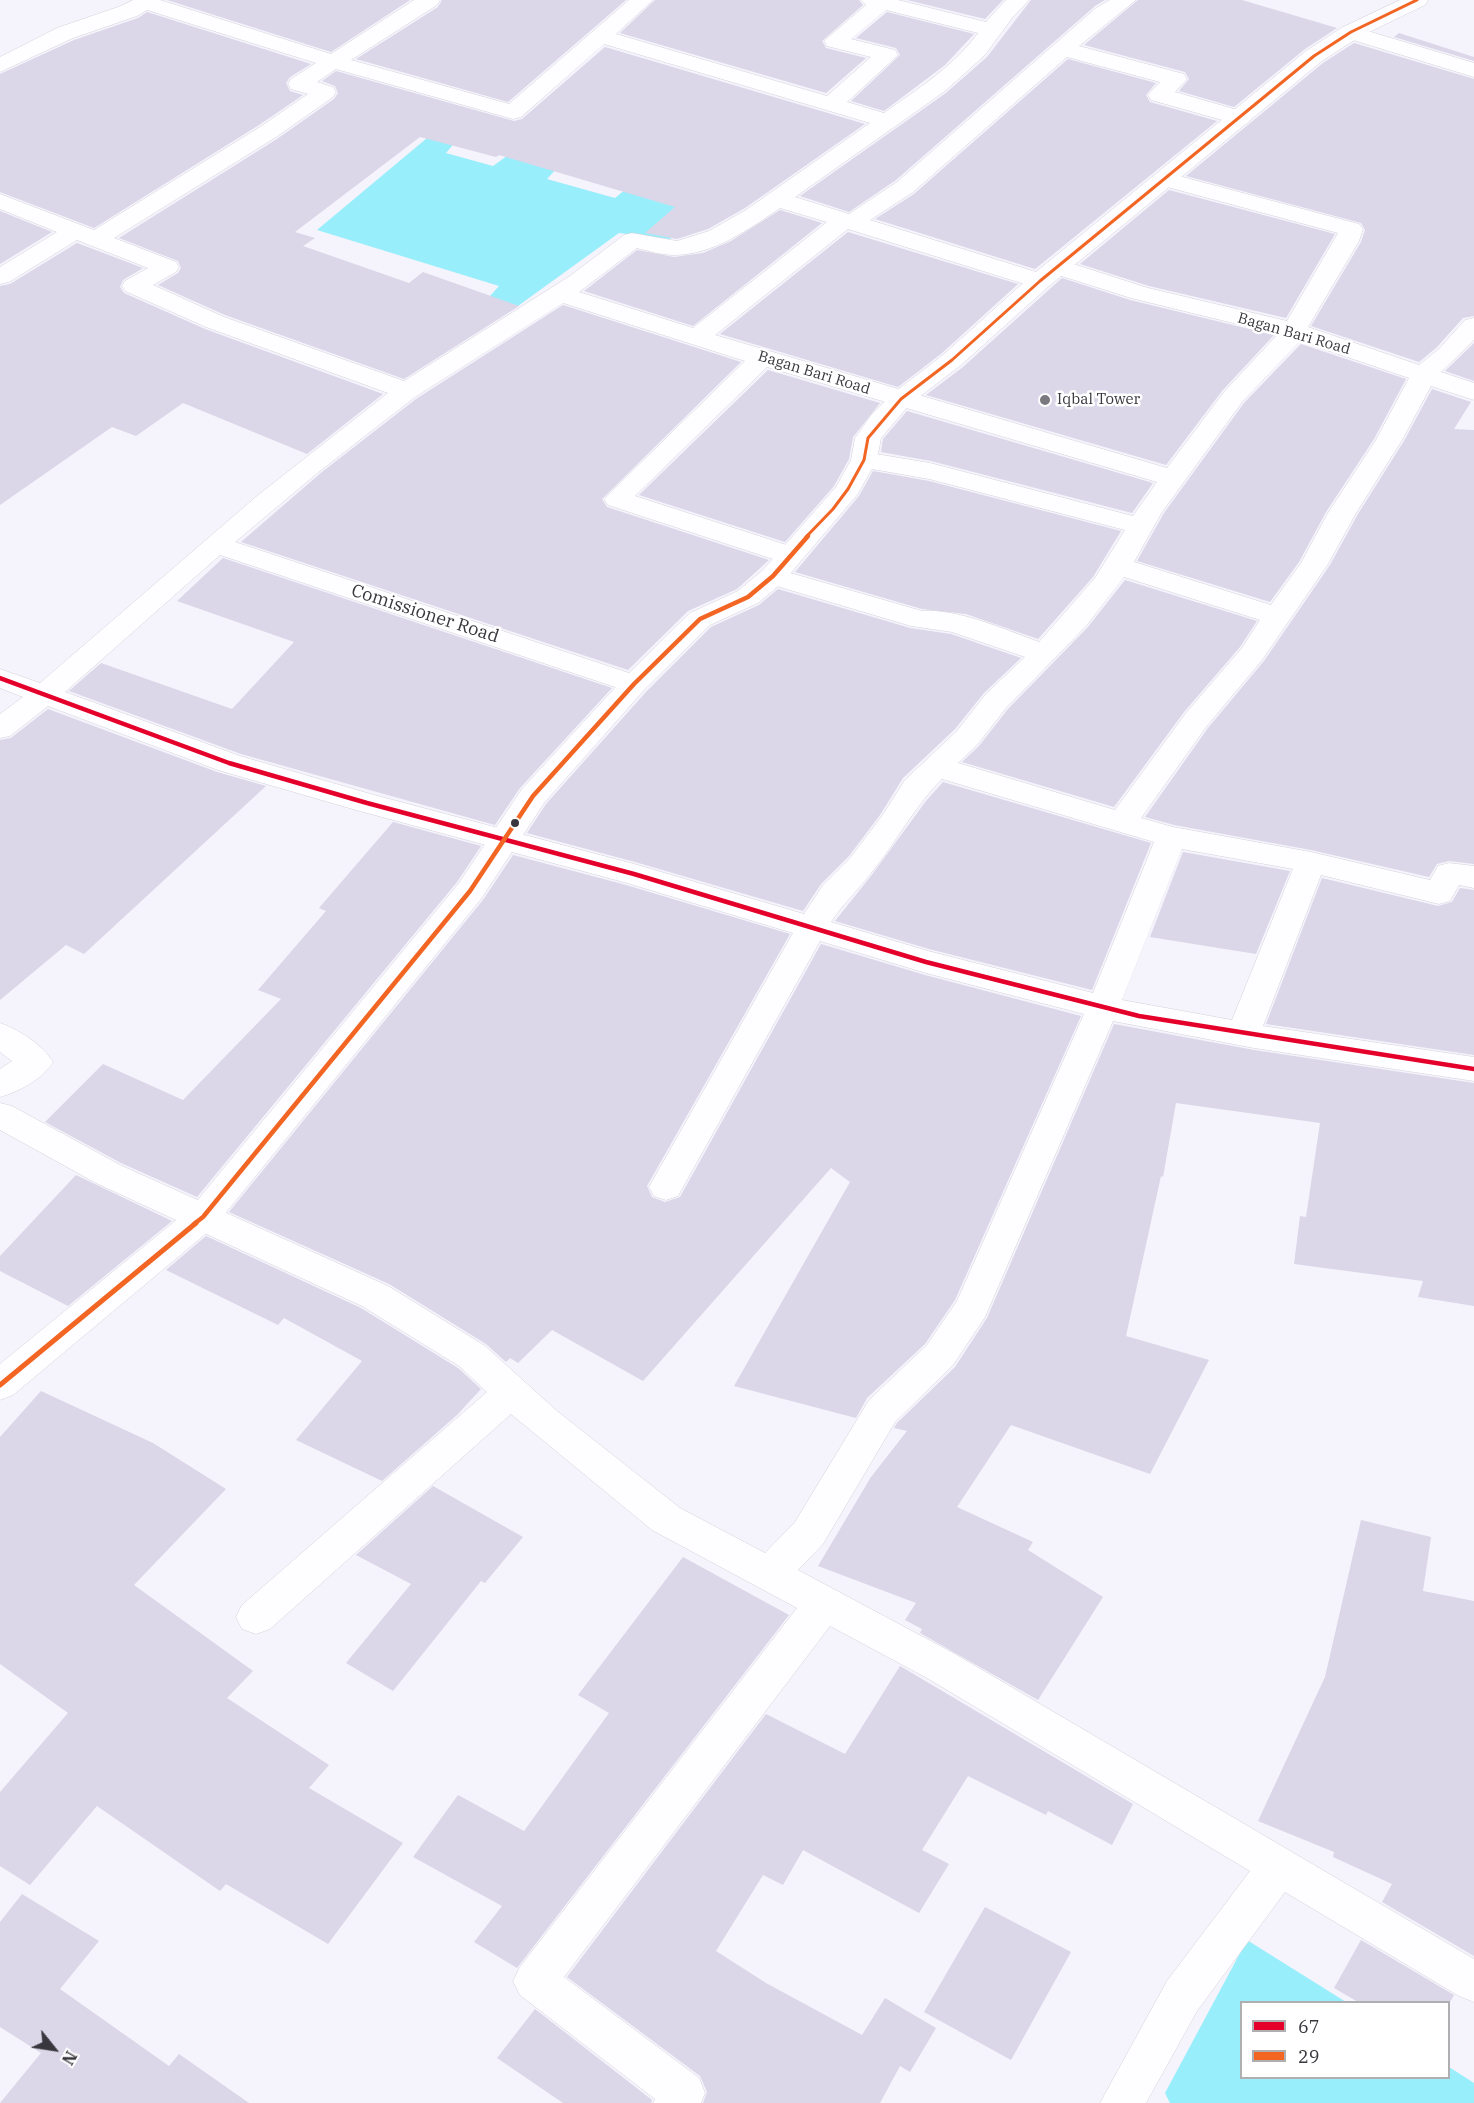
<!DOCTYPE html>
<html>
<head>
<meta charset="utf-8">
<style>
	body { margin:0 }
	#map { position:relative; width:1474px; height:2103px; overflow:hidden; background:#f5f4fc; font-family:"IBM Plex Serif",serif }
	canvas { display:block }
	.legend { position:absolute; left:1240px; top:2001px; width:210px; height:78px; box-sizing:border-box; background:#fff; border:2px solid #afafb2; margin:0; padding:8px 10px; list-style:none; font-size:18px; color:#38373e }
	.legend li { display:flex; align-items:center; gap:12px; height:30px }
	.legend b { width:30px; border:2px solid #afafb2 }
	.north { position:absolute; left:24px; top:2019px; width:60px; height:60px; -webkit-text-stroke:4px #fff; paint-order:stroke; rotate:120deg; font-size:16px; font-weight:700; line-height:24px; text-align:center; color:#38373e }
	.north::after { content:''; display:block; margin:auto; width:21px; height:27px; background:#38373e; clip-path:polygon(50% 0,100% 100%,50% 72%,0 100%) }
</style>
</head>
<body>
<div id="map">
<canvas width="1474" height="2103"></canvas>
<ul class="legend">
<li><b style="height:8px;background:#e4002b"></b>67</li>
<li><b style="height:8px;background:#f26522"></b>29</li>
</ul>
<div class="north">N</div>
</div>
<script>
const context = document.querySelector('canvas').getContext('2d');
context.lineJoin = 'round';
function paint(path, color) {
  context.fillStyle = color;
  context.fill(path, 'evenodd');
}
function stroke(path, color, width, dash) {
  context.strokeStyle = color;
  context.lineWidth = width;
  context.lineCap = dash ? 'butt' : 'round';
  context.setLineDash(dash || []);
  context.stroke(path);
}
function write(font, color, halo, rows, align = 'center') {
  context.font = font + ' "IBM Plex Serif",serif';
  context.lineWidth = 5;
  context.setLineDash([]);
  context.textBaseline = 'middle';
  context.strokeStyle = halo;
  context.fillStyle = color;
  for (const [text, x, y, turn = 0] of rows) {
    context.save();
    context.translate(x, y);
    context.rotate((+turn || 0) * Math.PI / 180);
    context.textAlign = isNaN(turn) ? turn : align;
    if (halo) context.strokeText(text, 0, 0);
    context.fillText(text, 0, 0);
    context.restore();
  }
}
paint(new Path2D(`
	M439,128L463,133L446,153L493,166L525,143L573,151L547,179L615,198L653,167L707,227L669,239L619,233L511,311L482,305L499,286L317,230Z
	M1247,1940L1346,2002H1242V2078H1448L1449,2067L1474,2083V2103H1170L1165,2093Z`), '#99eefb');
paint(new Path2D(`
	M167,0H410L331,52Z
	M442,0H626L508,102L356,59L438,7Z
	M655,0H859L863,5L822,41L826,48L866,58L826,93L620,33Z
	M907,0H1003L985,19Z
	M1031,0H1105L1095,6L896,180L849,212L800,196L946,93L987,57Z
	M1138,0H1242L1337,28L1305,49L1234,107L1179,91L1189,79L1185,72L1084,45Z
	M147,12L311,64L290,77L286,83L290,91L303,95L259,125L94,228L0,192V74L74,40L138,18Z
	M887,12L974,34L945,65L884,111L851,101L900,55L896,48L856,38Z
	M1399,33L1474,57V61L1394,37Z
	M1354,43L1474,79V316L1463,318L1437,347L1419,362L1311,326L1361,242L1365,230L1361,223L1186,176L1323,63Z
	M605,47L865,124L745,208L708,229L677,239L645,233L675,207L499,155L496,157L420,137L295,232L315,238L303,246L409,283L423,272L519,306L404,379L225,315L158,285L178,273L181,268L178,261L119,238L277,139L334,99L338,93L335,86L322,81L336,71L514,121L522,119Z
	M1068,59L1156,83L1146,95L1150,102L1217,121L1035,269L875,219L914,194Z
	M1169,190L1335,234L1286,318L1149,286L1080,264Z
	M780,210L822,223L693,326L584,291L637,250L674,257L703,253L731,241Z
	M0,211L52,232L0,264Z
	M848,232L1018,284L942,353L898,387L720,334Z
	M77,243L143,268L123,280L120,287L124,293L205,329L383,394L307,454L183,403L136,436L112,427L0,505V286L10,284Z
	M1062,278L1130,300L1274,335L1222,391L1166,465L926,395L963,367Z
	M563,305L741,362L602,499L607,507L769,560L737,589L688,611L628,670L241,542L322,472L416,399Z
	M1474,343V381L1445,371Z
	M1301,344L1406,379L1374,439L1326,512L1299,562L1270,602L1137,561L1164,513L1244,403Z
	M768,370L880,403L853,437L849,459L834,486L785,542L639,495Z
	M1432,389L1471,402L1454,429L1474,430V864L1449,861L1437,864L1429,877L1311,850L1174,825L1145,817L1208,728L1264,661L1330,565L1358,514L1404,441Z
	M907,411L1153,483L1132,513L931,461L881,452L883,439Z
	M873,471L929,481L1121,531L1093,577L1038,639L966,614L922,609L795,572L859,496Z
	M223,558L612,688L520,788L495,825L241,754L69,691L101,663L232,709L294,642L177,601Z
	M1125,580L1257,621L1240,647L1184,712L1114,807L962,762L979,746L1008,709L1088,627Z
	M778,589L910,628L951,634L1021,658L984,693L955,729L903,778L880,815L849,856L821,884L803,911L635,862L527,833L546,804L646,692L711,627L759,605Z
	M48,709L217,772L266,786L84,954L66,945L0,1000V740L11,738Z
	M943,782L1151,843L1092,990L929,949L835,921L871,876L926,801Z
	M393,822L481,846L457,882L197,1197L121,1163L45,1122L103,1064L183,1100L281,999L258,990L326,911L319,908Z
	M1183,852L1290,871L1256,954L1150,937Z
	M513,855L626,885L790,934L647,1186L652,1197L665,1202L680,1197L821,944L925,975L1081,1016L955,1300L925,1344L867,1398L856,1418L734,1386L850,1182L831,1168L643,1381L552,1330L518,1363L510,1358L506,1362L486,1344L389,1284L229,1212L483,900Z
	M1322,878L1438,906L1452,902L1460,888L1474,890V1055L1266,1024Z
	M1114,1024L1254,1050L1474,1083V1306L1418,1297L1423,1281L1294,1264L1300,1216L1306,1217L1320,1123L1176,1103L1163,1177L1161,1176L1126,1336L1209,1360L1150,1474L1011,1425L957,1507L1033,1542L1028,1550L1103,1597L1038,1700L920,1633L922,1629L905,1620L916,1603L818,1566L871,1477L907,1431L894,1428L897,1423L955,1367L987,1318Z
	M76,1175L172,1221L68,1306L0,1271V1256Z
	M206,1236L361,1308L458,1368L481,1389L457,1415L382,1481L296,1440L362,1361L284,1318L278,1325L166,1270Z
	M41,1391L153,1443L226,1489L134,1585L253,1671L227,1698L329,1765L309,1788L403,1843L328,1944L226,1884L220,1891L97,1806L30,1885L0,1866V1792L68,1713L0,1664V1437Z
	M433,1486L523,1537L485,1583L481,1581L393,1691L346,1663L411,1584L356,1555Z
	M1361,1520L1431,1537L1423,1591L1474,1601V1956L1382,1902L1392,1884L1333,1857L1334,1852L1258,1821L1325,1677Z
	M683,1557L789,1615L517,1968L474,1942L502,1906L413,1857L458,1795L524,1831L609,1713L578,1695Z
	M900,1666L1133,1804L1112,1845L1048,1811L1046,1815L968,1776L922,1850L949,1864L919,1913L803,1850L783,1885L763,1875L716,1951L766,1983L862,2035L885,1998L936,2028L910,2072L900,2066L880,2103H703L707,2092L700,2076L567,1977L766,1714L845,1754Z
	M22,1894L99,1941L60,1989L169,2066L179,2054L249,2103H0L41,2053L0,2027V1922Z
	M985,1907L1071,1952L1011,2060L924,2012Z
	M1361,1940L1454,1995L1450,2002H1358L1334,1988Z
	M535,2009L652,2100L651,2103H563L497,2058Z`), '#dbd6e8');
const minor = new Path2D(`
	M133,0H160L331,54L414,0H440L437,5L351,60L509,104L629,0H653L616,34L827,96L871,57L827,46L824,41L866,5L861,0H898L986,22L1006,0H1029L1012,18L985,55L945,91L795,197L849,214L897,182L1096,8L1110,0H1136L1079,46L1184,74L1187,79L1175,92L1248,113L1251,118L1248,123L1240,125L1151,100L1148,95L1160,82L1067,57L913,192L870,220L1049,276L1052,281L1049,286L1040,288L1031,286L848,229L715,335L1167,468L1224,392L1278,334L1131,298L1049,272L1046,267L1049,262L1058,260L1067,262L1148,288L1287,321L1338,233L1156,184L1152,179L1156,174L1164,172L1359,224L1363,229L1359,241L1308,327L1419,365L1439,349L1465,320L1474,318V340L1441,372L1474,383V400L1431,386L1402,440L1356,513L1328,564L1262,660L1206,727L1141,818L1173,827L1311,852L1430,880L1438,866L1449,863L1474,866V888L1459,885L1450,901L1439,904L1321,875L1263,1026L1474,1057V1081L1254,1048L1113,1021L985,1317L953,1365L895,1422L823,1544L798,1570L955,1654L1474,1959V2002L1459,1996L1285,1892L1197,2011L1146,2103H1100L1167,1981L1250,1871L927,1678L830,1626L564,1977L699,2078L705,2093L701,2103H653L655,2099L520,1995L513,1981L520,1967L797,1608L652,1530L511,1414L270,1629L256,1634L242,1629L236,1617L242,1605L487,1392L459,1366L362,1306L96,1183L0,1130V1103L12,1106L120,1165L388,1286L485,1346L557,1411L680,1508L765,1553L795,1522L869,1400L927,1345L957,1301L1084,1014L926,973L820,941L678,1196L666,1200L654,1196L649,1187L793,933L627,883L356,810L218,770L48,706L10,736L0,738V714L23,697L0,688V669L40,683L257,496L388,393L206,327L125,291L122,286L125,281L148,268L77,240L9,282L0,284V267L57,232L0,209V194L94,230L260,127L308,94L291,89L288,84L291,79L316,63L147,10L137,16L73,38L0,72V57L57,28L121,6ZM886,10L978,33C954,66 918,89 884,113L847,102L898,55L895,50L851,39ZM604,44L870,123L746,210L709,231L677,241L632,233L624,235L570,276L404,381L224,317L153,285L176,272L179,267L176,262L114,238L276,137L333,97L336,92L333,87L317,82L336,69L513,119L521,117ZM780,208L827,222L693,328L579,292L637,248C649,251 661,255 674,255C713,255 749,229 780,208ZM563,303L745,361L604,499L608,505L779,561L789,563L799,561L803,555L799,549L635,496L767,367L1157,482L1133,516L930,463L864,452L855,454L851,460L855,466L929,479L1125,530L1095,578L1039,642C1006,630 957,608 922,611L773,568L763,570L759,576L763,582L911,626L952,632L1025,657L986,694L957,731L905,780L882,816L851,857L823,885L804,914L634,864L374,795L240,756L65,692L220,555L624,690L634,693L644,690L648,684L644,678L235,542L321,470L415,397ZM1300,341L1409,378L1376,440L1328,513L1301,563L1271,605L1134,562L1162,512L1242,402ZM1124,577L1260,620L1242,648L1186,713L1115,810L958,763L977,745L1006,708L1086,626ZM942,779L1154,842L1093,993L928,951L831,922C844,902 861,887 875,868C898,839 916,804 942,779ZM1182,849L1293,869L1232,1020L1122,1000Z
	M1351,26L1474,63V77L1343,37L1340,32L1343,27Z
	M0,1023C18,1029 43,1045 53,1062C43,1079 18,1092 0,1097V1069L12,1061L0,1052Z`);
const tertiary = new Path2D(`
	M1400,0H1428L1425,5L1359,37L1322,61L1049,286L961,365L910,404L881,438L877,460L857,495L783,582L758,603L710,625L644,690L544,803L481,899L215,1226L13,1395L0,1400V1364L191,1208L459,883L522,789L624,678L690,613L738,591L763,570L836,487L851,460L855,438L872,414L892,394L943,355L1031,276L1306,51L1343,27Z`);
stroke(minor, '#d3d2d8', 1);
stroke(tertiary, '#d3d2d8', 1);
paint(minor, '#fefdff');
paint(tertiary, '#fefdff');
stroke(new Path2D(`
	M0,678L229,763L367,803L634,874L926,962L1139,1016L1474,1069`), '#e4002b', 4.5);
stroke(new Path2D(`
	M806,537L833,509L848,489L864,460L868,438L901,399L952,360L1040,281L1314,56L1351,32L1417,0`), '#f26522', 3);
stroke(new Path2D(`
	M194,1224L203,1217L470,891L533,796L634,684L700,619L748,597L773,576L808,536`), '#f26522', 4.5);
stroke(new Path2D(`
	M0,1385L196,1223`), '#f26522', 5);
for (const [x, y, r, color] of [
	[1045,400,6,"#7a7980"],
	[515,823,5,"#38373e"]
]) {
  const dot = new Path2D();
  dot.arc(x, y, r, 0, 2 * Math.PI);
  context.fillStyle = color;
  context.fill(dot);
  stroke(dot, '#fff', 2);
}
write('15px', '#38373e', '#fff', [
	["Bagan Bari Road",1294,334,16],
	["Bagan Bari Road",814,373,17]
]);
write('15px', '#38373e', '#fff', [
	["Iqbal Tower",1057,400]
], 'left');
write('18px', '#38373e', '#fff', [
	["Comissioner Road",425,614,18]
]);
</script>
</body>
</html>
